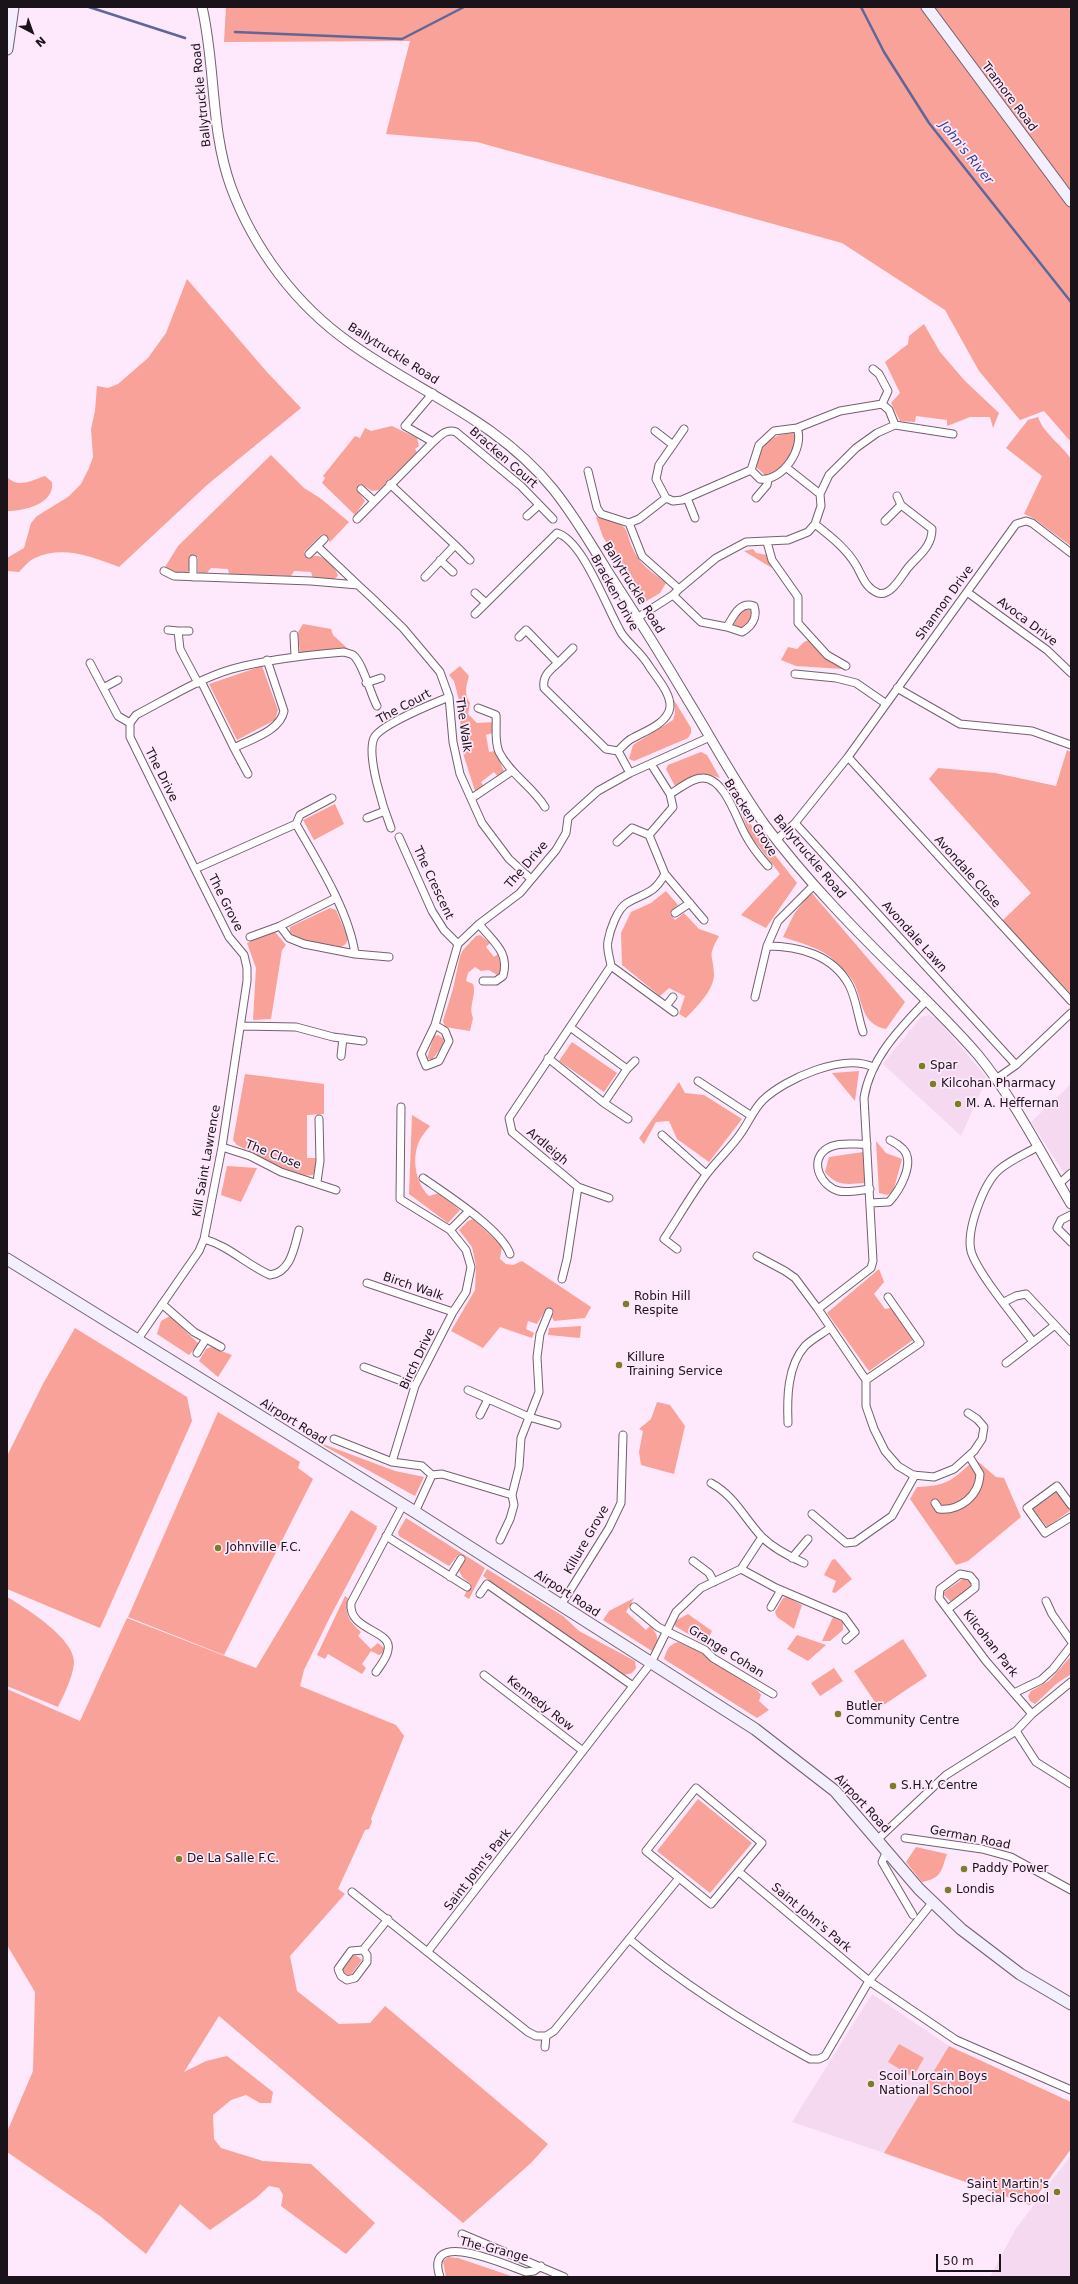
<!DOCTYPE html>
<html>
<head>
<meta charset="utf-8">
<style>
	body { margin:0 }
	#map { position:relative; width:1078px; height:2284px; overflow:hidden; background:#fee8fb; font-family:"DejaVu Sans",sans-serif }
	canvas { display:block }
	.frame { position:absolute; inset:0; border:8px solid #1a1319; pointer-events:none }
	.north { position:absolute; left:12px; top:12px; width:40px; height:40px; -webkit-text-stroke:3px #fee8fb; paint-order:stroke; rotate:139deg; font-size:11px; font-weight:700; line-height:16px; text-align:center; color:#1a1319 }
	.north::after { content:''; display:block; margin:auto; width:14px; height:18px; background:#1a1319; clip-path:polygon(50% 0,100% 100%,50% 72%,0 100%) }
	.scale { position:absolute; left:936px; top:2254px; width:65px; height:18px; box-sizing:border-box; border:2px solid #1a1319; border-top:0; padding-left:5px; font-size:12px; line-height:14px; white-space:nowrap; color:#1a1319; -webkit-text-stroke:3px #fee8fb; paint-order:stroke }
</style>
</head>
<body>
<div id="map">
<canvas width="1078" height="2284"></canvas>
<div class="frame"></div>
<div class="north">N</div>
<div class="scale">50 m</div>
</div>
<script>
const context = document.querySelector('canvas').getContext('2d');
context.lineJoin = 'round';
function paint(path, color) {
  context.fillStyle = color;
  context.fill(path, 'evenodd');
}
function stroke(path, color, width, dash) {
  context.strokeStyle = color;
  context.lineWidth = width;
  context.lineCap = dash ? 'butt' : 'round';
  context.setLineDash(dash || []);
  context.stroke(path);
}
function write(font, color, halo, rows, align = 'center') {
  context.font = font + ' "DejaVu Sans",sans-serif';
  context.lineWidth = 3.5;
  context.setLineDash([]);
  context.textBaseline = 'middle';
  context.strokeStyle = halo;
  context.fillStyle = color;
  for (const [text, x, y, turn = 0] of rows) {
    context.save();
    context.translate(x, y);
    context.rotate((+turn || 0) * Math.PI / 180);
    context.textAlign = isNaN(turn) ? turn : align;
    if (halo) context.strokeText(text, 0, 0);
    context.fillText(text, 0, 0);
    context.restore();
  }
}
paint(new Path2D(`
	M929,1015L937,1019L987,1078L961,1136L883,1064L921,1017Z
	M1071,1084V1166L1064,1173L1031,1122Z
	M872,1994L949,2046L884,2153L792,2122Z
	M1071,2155V2277H990L1015,2230Z`), '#f5d9f1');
paint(new Path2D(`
	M226,7H1068L1071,10V442L1044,411L1020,420L979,371L945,310L842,243L477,142L386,134L410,41L224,42Z
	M187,279L266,371L301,408L207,485L119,567C92,557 63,545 35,558C28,561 24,567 19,572L7,571V558L24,548L31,523L37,516L68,497L81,484L89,468L93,457L91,429L95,411L97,386L108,388L118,384L148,358L166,333Z
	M924,324L940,352L965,381L999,413L993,428L990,417H970L947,426V420L916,416L915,422L900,421L891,403L900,393L885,362L908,344L909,336Z
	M1038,417C1044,434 1061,444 1071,459V546L1033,518L1024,514L1042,476L1006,448L1028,420Z
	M392,426L417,438L419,446L415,449L417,452L379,490L372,491L363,485L357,490L365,501L355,515L322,483L325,478L323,476L355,436L360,438L365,428L371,431Z
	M793,433L796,437C790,454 785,471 767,477L755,466C764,442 767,436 793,433Z
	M271,455L304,488L320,498L349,522L330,542L322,534L304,552L310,558C320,551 335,565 338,576L334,579L313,578L311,572L294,571L291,576L229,574L228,569L211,568L207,573H200L198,572V557H189V570L187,572H176L165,567L178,546Z
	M45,476L52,482C55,504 24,511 7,511V477C19,489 32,480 45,476Z
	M596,517C638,526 620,529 638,558C644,568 658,576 666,583L660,593L645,602L603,537Z
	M753,549L756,553L767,555L772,568L744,551Z
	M743,609L752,610V616L744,628L737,627L734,624Z
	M303,624L331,629L333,635L348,649L300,653L298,632Z
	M809,640L823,657L843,669L796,666L781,660L788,647L797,649L804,642Z
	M262,666L278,710L275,720L237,740L209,684Z
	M460,666L469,676C466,685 464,695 470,703L468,714L477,723L494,722L493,733L486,735L489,752L495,751L504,771L499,778L494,772L481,782L484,787L480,791H475L461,747L467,746L465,732H461L460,717L464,716L462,700H459L454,681L449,675Z
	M674,700L691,728V733L688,738L634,761L629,759L633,745L673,720L675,713Z
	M1067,750L1071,752V994L1002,921L1031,893L929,779L938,768L995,773L1056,786Z
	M701,752L707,755L720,778C700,770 693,777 675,786L666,769L668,765Z
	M335,804L344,824L314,840L303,820Z
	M741,812L797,883L766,928L741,915L780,874L750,835Z
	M666,891L678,905L670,914L675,920L684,913L699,929L719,936C707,958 713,952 714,974C714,991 696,1007 686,1018L679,1014L685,996L669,988L660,996L622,965L621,933L631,912L651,903Z
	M811,892L905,1002L886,1029C862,1024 863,1004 855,985C852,977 841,967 835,961C822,948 800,943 783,937L794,914Z
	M330,908L336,910L348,938L346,944L341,947L297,939L290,932V927Z
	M275,932L286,945L282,950L271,1019L253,1020L256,968L247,943Z
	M480,935L490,943L486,947L494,957L498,954L502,971L497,975L489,970L481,971L475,967L468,973L466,981L473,984C477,996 468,1005 473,1018L470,1031L445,1027L443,1021L453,989L460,956L463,950L476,936Z
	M438,1035L444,1039L443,1045L432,1060L427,1058L434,1036Z
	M572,1042L617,1073L604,1092L559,1061Z
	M859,1071L855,1101L832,1073Z
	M245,1074L324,1084V1114L307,1115V1158H316V1170L313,1175C295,1179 254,1153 237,1145L233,1140Z
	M679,1082L685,1093L704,1095L742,1119L709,1162L677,1139L669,1121L656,1122L644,1144L639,1138Z
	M412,1115L430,1126C426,1131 420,1138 418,1144C412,1161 416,1184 429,1196L439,1193L460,1210L448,1223L409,1194Z
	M876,1141L886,1153L902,1159L893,1192L887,1195L879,1193Z
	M863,1152L865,1183C848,1184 837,1187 825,1172L829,1157Z
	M227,1166L257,1168L241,1202L221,1195Z
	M473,1219L502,1246L500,1259L506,1264L513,1265L522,1261L591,1307L585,1318L554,1321L552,1317L554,1312L546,1309L537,1324L528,1321L526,1329L534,1333L532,1338L500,1327L483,1348L451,1331L475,1290L476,1266L472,1247L459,1230L468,1221Z
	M879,1269L884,1282L874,1294L885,1309L891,1308L913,1340L869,1371L827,1313Z
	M170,1316L199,1344L189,1355L157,1334L161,1321Z
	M581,1326L580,1338L548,1335L549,1328Z
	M75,1328L187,1397L192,1421L100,1628L7,1589V1456L44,1382Z
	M211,1347L232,1355L218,1377L199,1361L206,1349Z
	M657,1402L670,1405L685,1426L674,1474L641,1465L639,1452L643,1431L639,1429L651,1419Z
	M218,1412L300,1462L298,1468L313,1479L224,1655L128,1617Z
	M315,1441L395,1471L424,1477L415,1496Z
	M975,1459L996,1477L1004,1478L1021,1517L968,1561L956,1565L910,1499L917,1487C948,1486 953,1480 975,1459Z
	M1057,1492L1071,1510L1047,1527L1033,1509Z
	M351,1510L378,1527H376L377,1528L330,1617L304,1670L300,1686L396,1725L404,1736L371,1819L372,1822L369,1829L365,1830L338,1889L345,1894L290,1956L297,1991L339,2024L370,2023L385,2006L548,2144L531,2163L463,2223L219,2016L184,2072L206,2061L227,2056L273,2092L271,2103H260L246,2095L231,2100L213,2115L214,2139L221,2148L263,2161L311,2164L375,2223L346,2254L281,2206L283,2195L279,2188L269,2186L256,2198L210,2230L180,2204L146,2254L100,2216L7,2152V2132L33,2071L35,1992L7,1945V1689L80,1721L127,1618L256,1668Z
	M406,1518L485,1568L469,1599L464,1596L471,1584L463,1578L459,1571L465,1560L458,1555L449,1566L399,1536L398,1532Z
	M835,1559L852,1579L835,1593L832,1592L836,1581L824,1575L832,1560Z
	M487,1569L563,1616L579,1631L635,1661L636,1668L632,1673L624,1675L483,1576Z
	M964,1578L971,1583L970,1587L951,1602L944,1595V1592Z
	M345,1596L348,1598C344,1614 349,1621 361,1632L358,1636L371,1649L378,1643L384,1648V1652L379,1655L371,1651L362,1664L366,1668L362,1674L328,1654L325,1659L317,1655Z
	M7,1597C26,1608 77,1640 74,1664C72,1679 64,1694 58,1707L7,1686Z
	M787,1597L802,1605L794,1629L777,1617L775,1612L783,1598Z
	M634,1598L626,1612L646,1630L650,1626C659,1635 660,1642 652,1651L603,1620L609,1611Z
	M688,1614L712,1631L705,1644L675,1626V1621Z
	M833,1617L843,1622V1630L830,1641H822Z
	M797,1635L826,1645L808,1661L787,1649Z
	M903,1639L927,1676L879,1708L854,1671Z
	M678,1642L695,1649L758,1691L761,1695L759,1701L769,1710L757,1718L664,1659C667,1650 668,1645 678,1642Z
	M1071,1656V1674L1056,1684L1035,1704L1030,1701L1028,1696L1031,1691L1049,1681Z
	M834,1668L843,1681L820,1696L811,1683Z
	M698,1799L752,1843L710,1893L657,1851Z
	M916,1847L947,1854C941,1871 942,1878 922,1882L906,1862Z
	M354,1954L362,1960L350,1976L342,1971Z
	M899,2044L924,2058L913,2077L888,2062Z
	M949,2046L1071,2102V2149L1030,2205L884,2153Z
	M448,2257L458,2258L514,2277H446L443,2261Z`), '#f8a299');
stroke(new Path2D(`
	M89,7L185,38
	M861,7L884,52L929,123L1071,302
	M235,32L402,39L464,7`), '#5f679a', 2.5);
const minor = new Path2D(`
	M873,369L879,374L888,391L882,404
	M433,393L405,426L433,442C440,436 446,428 456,432L521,486L553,519
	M684,429L659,465L656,479L666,498L673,501L682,500L751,470
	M655,431L673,445
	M787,468L820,494
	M751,470L759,445L774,431L797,428L840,411L882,404L889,410L895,425
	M751,470L760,479C783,482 805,447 797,428
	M588,471L597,508L601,514L629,523L639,519L666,498
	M390,484L455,545L425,577
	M361,489L374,501
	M687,498L695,518
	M756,498L767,485L768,480
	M527,516L539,505
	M357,519L433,442
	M885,521L901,505
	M629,523L642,556L679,589L673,595L637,618
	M815,524C830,536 846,548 856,565C862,575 865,588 878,593C890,597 901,577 907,569C917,556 932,548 932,529L901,505L897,496
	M324,539L317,546L358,585
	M767,542L772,560L798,597V623L827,655L846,666
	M455,545L470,560
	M309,554L317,546
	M440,560L453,572
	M164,571L174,576L311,581L358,585L371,597L403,628L440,672L449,697L453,742L460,774L482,823L509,859L531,879
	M193,577V559
	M679,589L716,558L746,542L788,540L808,532L815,524L821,506L820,494L829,475L856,448L877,433L895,425L953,434
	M967,592L1047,650L1071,673
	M475,593L486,603
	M673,595L701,622L727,627C733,617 739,601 754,606C758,618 751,627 742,632L727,627
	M475,614L557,533C584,541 607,610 622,634C630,645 642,654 649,666C656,677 671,693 670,707C668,724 643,732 631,739C626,742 622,747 618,751L630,773
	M168,630L178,631
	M189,631H178L180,649L198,683
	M294,635L295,656
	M519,637L526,630L558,663C550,670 542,676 544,688L606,749L618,751
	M90,663L118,716L130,723
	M558,663L573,648
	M795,674L836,678L856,683L885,703
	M201,681L234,748C251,739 280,731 284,711L267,660
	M366,683L381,678
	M103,688L118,680
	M897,688L960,724L1032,731L1071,745
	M478,708L496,715C497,727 494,740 499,752C510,774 533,787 545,807
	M234,748L248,774
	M848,757L1071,1001
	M651,764L670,794L673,807L649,835L665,874L704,920
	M670,794C679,789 692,778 702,778C725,777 737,821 746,836C752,847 760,857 768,866
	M472,798L512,771
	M367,818L385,811
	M795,823L1016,1065
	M296,824C317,861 349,911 355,954L389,957
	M391,828C384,810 366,756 374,738C380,725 434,703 449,697
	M399,837L432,911L444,930L458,944
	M776,840L795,823L848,757L1016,524L1026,521L1032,523L1071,553
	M617,842L632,828L649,835
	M195,869L130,737V723L136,715C167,699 198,679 232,669C269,659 306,655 344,652C347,653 351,654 353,655C363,663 370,693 377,706
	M336,898L280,926L289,938L304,944L355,954
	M675,913L690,903
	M479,924C493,942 510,952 503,976L496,981H483
	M250,937L280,926
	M458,944L479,924L520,893L556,850L566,833L568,818L598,791L630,773L710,737
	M767,946C799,946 833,955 849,985C856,998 858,1017 863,1032
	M611,966L674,1012
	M755,997L767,946L778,921L814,885
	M926,1001C900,1028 870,1059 864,1098L873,1261L871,1268L818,1309L866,1380V1406L874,1429L885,1451L898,1466L913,1475L934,1477L954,1469L974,1451L982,1439L984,1427L977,1419L968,1413
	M666,1006L673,997
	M435,1025L421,1054L426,1066L439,1061L449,1041L445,1031L435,1025L458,944
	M242,1026L296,1027L333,1037L363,1041
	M341,1056L343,1038
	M548,1058L604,1103L627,1069L570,1027
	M627,1069L635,1061
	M996,1079L1016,1065L1071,1013
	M698,1081L750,1115
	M604,1103L628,1119
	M662,1135L706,1174
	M867,1144C854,1145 836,1141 825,1150C809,1163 822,1187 839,1191C847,1193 861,1190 870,1189
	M222,1147L250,1156L281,1172L336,1190
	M423,1178C446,1194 501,1229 510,1254
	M317,1182L320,1161L319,1119
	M1059,1184L1071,1173
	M578,1187L609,1198
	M870,1203L889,1202C899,1191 916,1163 903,1149C899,1145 894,1142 890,1140
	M1071,1215L1061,1220L1057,1228L1071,1242
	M450,1230L469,1211
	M204,1239C229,1246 247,1265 270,1275C291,1272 294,1248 299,1230
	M677,1249L664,1239C678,1218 691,1195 706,1175C717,1160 731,1148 741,1133C749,1122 753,1110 763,1100C785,1079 843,1053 873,1067
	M757,1256L785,1271L795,1278L818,1309
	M562,1279L567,1259L578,1187L512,1132L509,1118L611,966C610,958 606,948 608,941C610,930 617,909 627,903C646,892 653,895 665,874
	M367,1283L453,1312
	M1004,1302L1016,1296L1026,1294L1071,1342
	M162,1304L194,1332L221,1347
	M138,1339L199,1251L204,1239L222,1147L247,981V968L244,955L229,937L195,869L296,824L300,815L332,798
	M1033,1342C1018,1321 977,1273 971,1251C966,1230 984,1182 1000,1169C1011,1160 1025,1154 1037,1147
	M197,1353L206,1339
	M1006,1363L1055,1325
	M364,1367L415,1386
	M866,1380L920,1343L888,1297
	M468,1390L529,1417L557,1425
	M480,1415L488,1399
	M788,1423C787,1399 787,1366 805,1346C812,1339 822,1334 830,1328
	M334,1439L392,1462L422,1466L432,1475
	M392,1462L415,1386L453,1312L466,1292L471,1267L466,1250L450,1230L400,1199L401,1107
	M432,1475L442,1474L512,1495
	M711,1483C735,1496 744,1518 762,1537C774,1549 788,1556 804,1563
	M935,1503L939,1509C960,1511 979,1496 980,1474L969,1456
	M1071,1505L1057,1486L1027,1508L1045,1533L1071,1517
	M415,1512L432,1475
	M812,1514L846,1543L855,1542L892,1516L915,1475
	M386,1536L467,1587
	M500,1540L510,1519L514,1505L512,1495L519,1467L521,1438L539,1392L537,1357L540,1334L549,1312
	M792,1558L808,1539
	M693,1561L709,1573L714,1582
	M741,1569L776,1588L844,1617L855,1632L846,1640
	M450,1577L461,1559
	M480,1594L487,1584L633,1686
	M1046,1601L1052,1614L1071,1641
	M561,1605L609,1528L621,1503L623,1435
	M634,1607L658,1627L705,1650L713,1658L773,1694
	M771,1607L781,1590
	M948,1609L975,1588V1582L970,1576L960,1574L940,1589L939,1598L986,1661L1032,1714
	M376,1672C380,1666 387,1658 388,1650C393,1630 348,1631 351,1603L403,1505
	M484,1675L583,1751
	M1014,1693L1041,1680L1053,1669L1071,1646
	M1016,1731L1036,1762L1071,1784
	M696,1788L762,1843L711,1904L646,1851Z
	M905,1838L982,1849L1011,1857L1071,1890
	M878,1839L946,1775L1016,1731L1032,1714L1071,1682
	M887,1851L882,1862L913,1915
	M739,1872L869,1981L956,2040L1071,2090
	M352,1892L528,2032L536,2036H546
	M629,1939C685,1986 746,2024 810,2059H819L825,2056L869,1981L932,1903
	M363,1950L351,1951L338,1969L341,1976L347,1980L355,1978L367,1962V1955L363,1950L388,1919
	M428,1951L651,1663L676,1612L701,1588L741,1569L762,1537
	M545,2047L546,2036L554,2031L679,1878
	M462,2234L564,2277
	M440,2277C423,2227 506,2265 526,2272L534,2271L541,2266`);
const tertiary = new Path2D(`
	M202,7C216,67 210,129 231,187C254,249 296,305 350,343C421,394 496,419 553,489C574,515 591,544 608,572C636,615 663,658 689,702C714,743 737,786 765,825C806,880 855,930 904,978C929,1003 955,1028 978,1055C1014,1099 1042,1155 1071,1204`);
const secondary = new Path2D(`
	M927,7L1071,201
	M7,49L13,7
	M7,1259L415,1512L755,1729L835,1791L919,1889L961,1929L1020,1974L1071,2004`);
stroke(minor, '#726070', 9);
stroke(tertiary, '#726070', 11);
stroke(secondary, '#726070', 13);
stroke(minor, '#fff', 7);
stroke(tertiary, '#fff', 9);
stroke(secondary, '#f4effd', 11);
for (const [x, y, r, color] of [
	[922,1066,4,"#7c7e27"],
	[933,1084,4,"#7c7e27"],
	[958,1104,4,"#7c7e27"],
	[626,1304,4,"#7c7e27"],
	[619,1365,4,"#7c7e27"],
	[218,1548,4,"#7c7e27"],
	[838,1714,4,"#7c7e27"],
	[893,1786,4,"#7c7e27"],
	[179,1859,4,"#7c7e27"],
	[964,1869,4,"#7c7e27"],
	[948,1890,4,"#7c7e27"],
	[871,2084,4,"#7c7e27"],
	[1057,2192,4,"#7c7e27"]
]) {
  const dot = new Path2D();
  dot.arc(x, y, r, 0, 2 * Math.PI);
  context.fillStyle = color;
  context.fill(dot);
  stroke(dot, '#fee8fb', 1.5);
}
write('12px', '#1a1319', '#fee8fb', [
	["Ballytruckle Road",202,95,-96],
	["Tramore Road",1009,97,53],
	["Ballytruckle Road",393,354,32],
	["Bracken Court",503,458,41],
	["Ballytruckle Road",633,588,58],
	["Bracken Drive",614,593,61],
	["Shannon Drive",945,603,-54],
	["Avoca Drive",1027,622,37],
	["The Court",404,707,-28],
	["The Walk",463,725,82],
	["The Drive",161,775,63],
	["Bracken Grove",750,818,58],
	["Ballytruckle Road",809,857,50],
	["The Drive",527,865,-49],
	["Avondale Close",967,872,48],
	["The Crescent",433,883,65],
	["The Grove",225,903,63],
	["Avondale Lawn",914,937,48],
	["Ardleigh",547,1147,40],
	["The Close",273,1155,22],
	["Kill Saint Lawrence",207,1161,-80],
	["Birch Walk",413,1287,19],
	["Birch Drive",418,1359,-65],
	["Airport Road",293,1422,32],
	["Killure Grove",587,1540,-60],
	["Airport Road",567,1594,33],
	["Kilcohan Park",990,1644,52],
	["Grange Cohan",726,1652,32],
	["Kennedy Row",540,1704,38],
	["Airport Road",862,1804,47],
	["German Road",970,1838,11],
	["Saint John's Park",478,1870,-52],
	["Saint John's Park",811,1918,40],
	["The Grange",494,2250,14]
]);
write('12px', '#1a1319', '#fee8fb', [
	["Spar",930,1066],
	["Kilcohan Pharmacy",941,1084],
	["M. A. Heffernan",966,1104],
	["Robin Hill",634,1297],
	["Respite",634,1311],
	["Killure",627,1358],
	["Training Service",627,1372],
	["Johnville F.C.",226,1548],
	["Butler",846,1707],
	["Community Centre",846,1721],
	["S.H.Y. Centre",901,1786],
	["De La Salle F.C.",187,1859],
	["Paddy Power",972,1869],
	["Londis",956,1890],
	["Scoil Lorcain Boys",879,2077],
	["National School",879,2091],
	["Saint Martin's",1049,2185,"right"],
	["Special School",1049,2199,"right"]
], 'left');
write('italic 13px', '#394298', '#fee8fb', [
	["John's River",966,153,51]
]);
</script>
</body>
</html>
